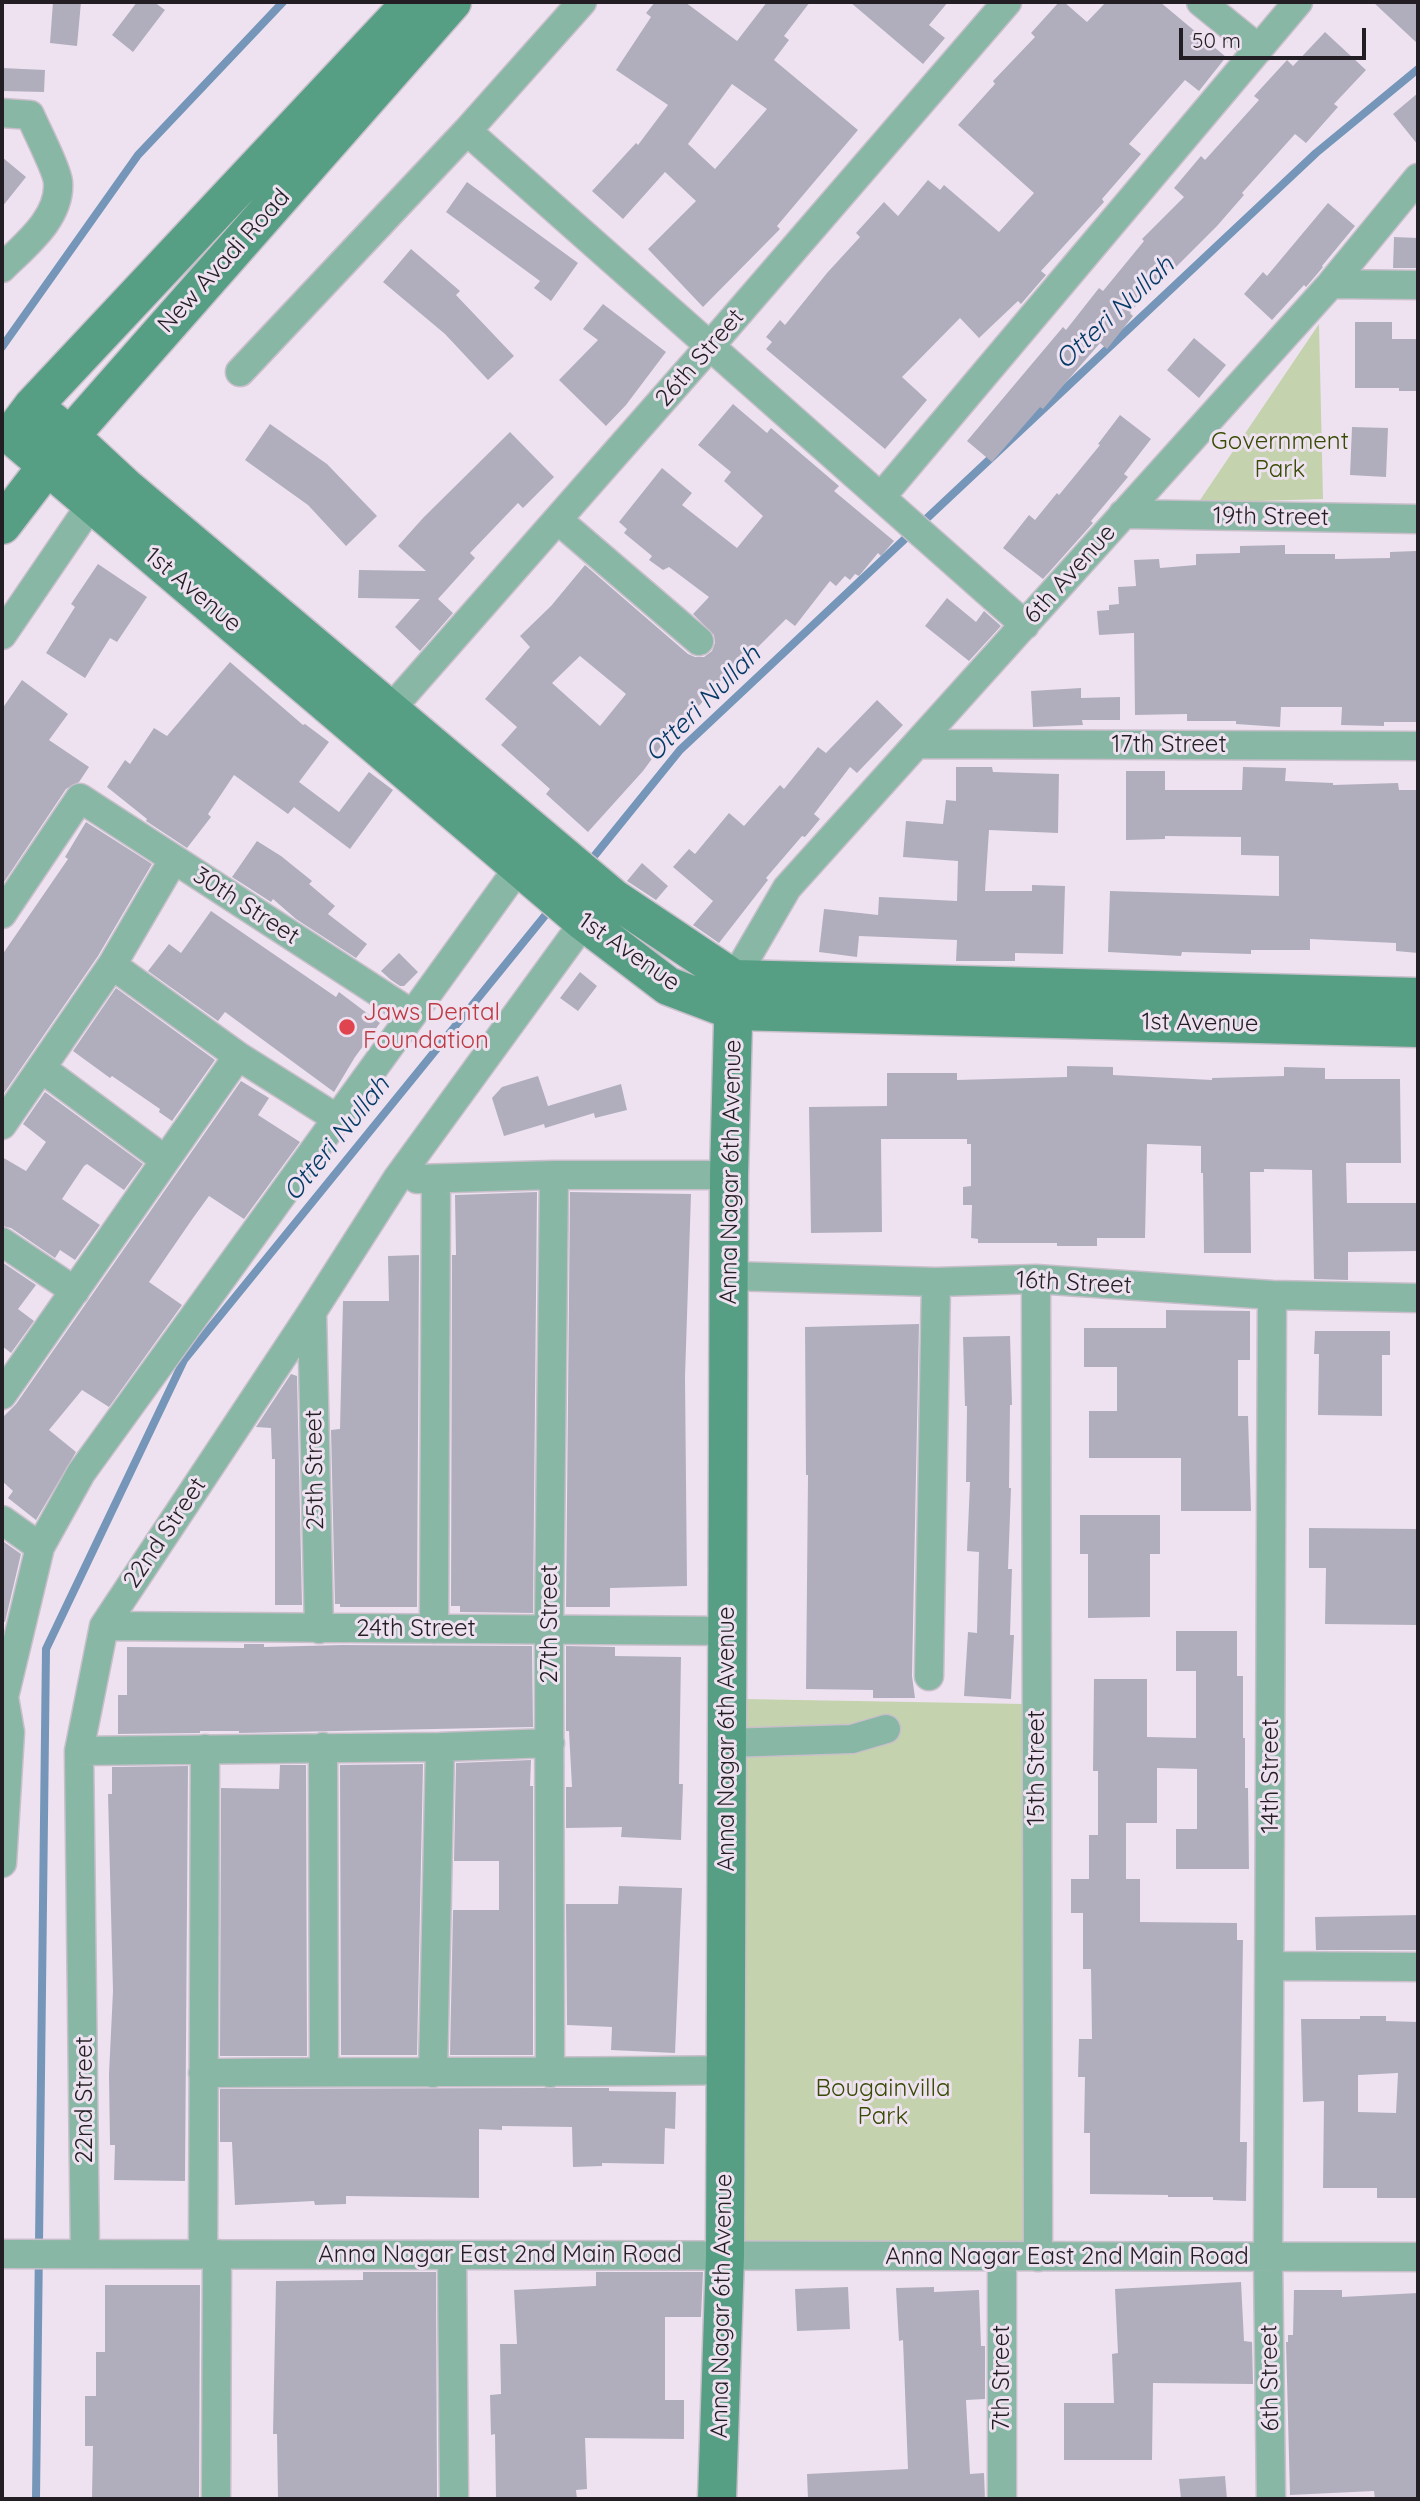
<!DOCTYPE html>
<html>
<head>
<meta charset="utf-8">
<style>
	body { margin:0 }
	#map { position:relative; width:1420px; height:2501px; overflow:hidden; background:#eee2f0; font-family:Quicksand,sans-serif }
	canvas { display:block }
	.frame { position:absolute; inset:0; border:4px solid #231e23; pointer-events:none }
	.scale { position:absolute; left:1179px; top:28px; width:187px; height:32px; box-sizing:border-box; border:4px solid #231e23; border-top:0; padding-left:9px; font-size:21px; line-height:24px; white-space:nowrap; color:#231e23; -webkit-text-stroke:5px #eee2f0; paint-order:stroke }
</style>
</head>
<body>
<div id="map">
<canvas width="1420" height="2501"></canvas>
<div class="frame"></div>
<div class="scale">50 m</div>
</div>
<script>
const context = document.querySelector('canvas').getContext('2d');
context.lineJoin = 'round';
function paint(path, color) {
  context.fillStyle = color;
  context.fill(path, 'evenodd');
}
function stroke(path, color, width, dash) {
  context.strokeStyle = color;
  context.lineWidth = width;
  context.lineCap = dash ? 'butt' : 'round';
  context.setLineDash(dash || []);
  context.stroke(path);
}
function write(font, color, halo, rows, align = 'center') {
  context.font = font + ' Quicksand,sans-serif';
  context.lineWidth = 6;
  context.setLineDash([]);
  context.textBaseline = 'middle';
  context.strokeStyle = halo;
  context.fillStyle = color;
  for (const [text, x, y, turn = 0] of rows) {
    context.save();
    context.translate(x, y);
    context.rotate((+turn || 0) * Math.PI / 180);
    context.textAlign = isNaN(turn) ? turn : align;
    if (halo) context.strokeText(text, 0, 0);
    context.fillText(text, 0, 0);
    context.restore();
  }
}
paint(new Path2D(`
	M1319,324L1323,499L1198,503Z
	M743,1699L1024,1704L1025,2247L738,2246Z`), '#c4d2ae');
stroke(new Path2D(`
	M2,347L138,155L283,2
	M587,865L680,750L1316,153L1418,69
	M36,2499L46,1649L184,1360L552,907`), '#7596b8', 8);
paint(new Path2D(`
	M53,2H81L77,46L50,43Z
	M137,2H154L165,10L133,52L112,35Z
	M655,2H685L737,41L767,2H810L784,36L789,40L774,60L858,130L777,226L780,229L703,307L648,249L696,201L665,172L623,219L592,191L636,143L638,145L668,105L616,70L651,17L646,13ZM732,84L767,109L715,169L688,144Z
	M850,2H948L929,25L945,38L923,64Z
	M1059,2H1064L1087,22L1106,2H1160L1226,57L1199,91L1185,80L1129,144L1141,154L1102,199L1104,202L1041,271L1046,275L1021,304L1018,301L979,338L960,318L902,377L927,400L885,449L766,349L772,342L766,337L780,320L785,325L827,273L860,237L856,233L884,202L898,216L928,180L940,190L944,185L999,232L1034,193L958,125L995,84L993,81L1035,37L1031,33Z
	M1373,2H1418V44Z
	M1325,32L1366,70L1334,104L1338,107L1306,143L1295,134L1242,193L1244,195L1217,226L1173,270L1169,265L1130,313L1133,316L1107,349L1100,343L1043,409L1040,407L992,462L967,441L1063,327L1066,330L1099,288L1103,291L1144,241L1142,239L1184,197L1174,188L1201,156L1205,160L1259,100L1254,96L1287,60L1293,66Z
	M2,68L45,70L44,92L2,91Z
	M1418,93V145L1393,114Z
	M2,157L26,177L2,207Z
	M467,182L578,263L551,301L534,288L540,281L446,212Z
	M1328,203L1355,226L1322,266L1323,267L1318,273L1306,287L1304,285L1272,320L1244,294L1263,272L1267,276Z
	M1394,237L1418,238V268H1393Z
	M411,249L460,291L456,295L514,356L488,380L445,334L383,282Z
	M603,304L666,352L626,405L606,426L559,380L598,340L583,329Z
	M1355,322H1392V339H1418V391H1399V388H1355Z
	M1194,338L1226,365L1199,398L1167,370Z
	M733,404L767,433L771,428L839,486L834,491L894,541L881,556L878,553L859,576L855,574L850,580L845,576L836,586L830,581L795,626L786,619L736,669L733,666L698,707L693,703L643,771L588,832L546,794L550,789L501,745L517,727L485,699L530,647L520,636L551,606L585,565L688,654L695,657H704L712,651L715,643L714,635L693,614L709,597L669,567L663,570L649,560L652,556L624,533L627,529L619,522L662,468L692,493L682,505L737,548L763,516L724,481L731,472L698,445ZM580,656L626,694L600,726L552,683Z
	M1120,415L1151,439L1124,474L1128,477L1091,521L1093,523L1043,579L1003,548L1029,515L1035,520L1057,493L1059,495L1100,445L1098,444Z
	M270,424L327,464L377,516L346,546L308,505L245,460Z
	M1352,427L1388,428L1386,477L1350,475Z
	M510,432L554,477L523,508L518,503L470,553L475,558L438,599L453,613L420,651L395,627L420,599L358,598L359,570L426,571L398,546L423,518Z
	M1285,545V554H1335V559L1390,558V552L1416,551V572H1418V722H1384V726L1341,725L1342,707H1281L1280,727L1236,724V721H1187V714L1135,715L1134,633L1099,635L1097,611L1109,610V605L1119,604L1118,587L1136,586L1134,560L1159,559L1160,568L1196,565V554L1240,553V546Z
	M98,564L147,597L117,642L110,638L85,678L46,653L75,607L71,604Z
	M947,598L976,622L984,611L1001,626L969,661L925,626Z
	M230,662L303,725L305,724L329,742L299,782L339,812L369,772L393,790L350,849L294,807L288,814L234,775L208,814L211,817L187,848L146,821L147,819L107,787L125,760L130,764L154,728L167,736Z
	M22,680L68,714L49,740L89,767L79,782L66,789L2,885V709Z
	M1081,688V698L1120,697V720H1082L1083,725L1033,727L1031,691Z
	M877,700L903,725L857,773L850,767L814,814L820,819L805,837L802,836L766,878L768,880L719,943L693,925L713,901L673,867L689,849L695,854L729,813L744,826L780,785L784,789L818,747L826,753Z
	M956,767H992L993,772L1059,774L1058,833L989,830L985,891H1032V885L1065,886L1063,954L1015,953V961H956L957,940L859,936L857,957L819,952L824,909L878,915L879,897L957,901L958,861L903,857L906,821L943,824L946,800L956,801Z
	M1243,767L1286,768L1285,781L1333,783V785L1398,783L1399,790H1418V953L1396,951V943L1310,939V950H1251V954L1182,952L1181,956L1108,952L1110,891L1279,896V856L1241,855V837L1165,836V839L1126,840V771H1165V790H1242Z
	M86,822L152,864L98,956L2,1096V955L68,859L65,857Z
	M257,841L281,856L312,881L309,884L335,906L328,914L367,944L356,958L296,919L273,899L271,902L232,877Z
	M642,863L668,886L656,900L627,881Z
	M211,911L336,997L339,992L380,1023L355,1057L334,1092L225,1012L218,1021L148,971L169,944L181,953Z
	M399,953L418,972L404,986H400L391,980L381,971Z
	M580,972L597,986L578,1011L560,998Z
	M116,988L215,1060L172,1121L159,1112L160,1109L112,1076L110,1078L73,1051Z
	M1067,1066L1113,1067V1075L1212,1080V1078L1284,1076V1067L1325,1068V1079H1400L1401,1163H1346L1347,1203H1418V1251L1348,1252V1280L1314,1279L1312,1170L1264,1169V1172H1250L1251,1253H1204L1203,1173H1201V1146L1147,1144L1145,1238H1097V1246H1057V1243H978V1239L971,1238L972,1205H963V1187L971,1186V1144H967V1139H881L882,1232L811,1233L809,1107L887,1106V1073H957V1080L1067,1077Z
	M538,1076L548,1106L621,1084L627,1110L595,1118L594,1113L545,1128L544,1124L504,1136L492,1098L502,1087Z
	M241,1081L269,1098L258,1115L300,1142L244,1219L209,1196L193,1218L149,1282L182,1305L109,1407L82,1390L49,1430L76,1452L36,1520L8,1498L13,1491L2,1481V1418L16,1404Z
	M45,1092L143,1164L124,1190L87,1164L84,1166L62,1199L100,1225L75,1260L60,1250L55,1258L11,1228L2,1226V1157L26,1171L46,1142L23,1124Z
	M537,1192L533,1613L460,1612V1606H451L452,1255H456L455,1195Z
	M570,1192L691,1194L685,1377L687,1586L610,1588V1607H566Z
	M419,1255L417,1607H340V1604H335L331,1430L340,1429L343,1301H389L388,1256Z
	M2,1262L36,1285L18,1309L34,1321L11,1353L2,1346Z
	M1166,1310L1250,1311V1360H1238V1416H1248L1251,1511H1181V1458H1089V1411H1117V1367H1084V1328H1166Z
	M919,1324L912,1676L915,1698H873V1690L806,1689L808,1475H806L805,1327Z
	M1315,1331H1390V1355H1382V1416L1318,1415L1319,1354H1314Z
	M1010,1336L1012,1405H1010L1009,1488H1011L1008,1569H1012L1010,1635H1014L1011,1699L964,1696L968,1632L977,1633L979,1552L967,1551L970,1482H966L967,1406H965L963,1337Z
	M291,1374L297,1376L302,1605H275V1459H272L271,1428L256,1427Z
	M1080,1515H1160V1554H1150V1617L1088,1618V1554H1080Z
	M1309,1528L1418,1529V1625L1325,1624L1326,1568H1309Z
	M4,1542L21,1554L5,1622L2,1621V1551Z
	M1176,1631H1237V1676H1243V1738H1245V1788H1248L1249,1869H1176V1829H1197V1769L1157,1768V1823H1126V1879H1140V1922L1237,1923V1940H1243L1240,2142H1247L1246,2201L1213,2200V2197H1168V2195L1090,2194V2133H1084L1085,2077H1078L1079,2039H1092L1091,1969H1083V1913H1071V1879H1089V1835H1098V1771H1093L1094,1679H1147V1737L1196,1738V1671H1176Z
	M244,1644H264V1647L342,1645L532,1646L533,1727L239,1733V1731H200V1733L118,1734V1695H127V1647L244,1648Z
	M566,1646L615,1647V1656L681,1657L679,1784H683L681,1840L621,1837L622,1827L566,1828V1787H572L569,1731H566Z
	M531,1760L530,1786H533V2055H450L453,1910H499V1861H454L456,1763Z
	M423,1764L417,2055H341L340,1765Z
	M280,1765H306L307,2056H220L221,1788L279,1789Z
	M188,1766L185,2181L114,2180L115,2145H110L109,2074L113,1991L108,1794H112V1767Z
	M619,1886L682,1888L675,2053L611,2050L612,2027L567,2025L566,1904H618Z
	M1418,1915V1950H1316L1315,1917Z
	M1360,2016H1386V2021L1418,2022V2198H1377V2188H1323L1324,2101L1303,2102L1301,2019H1360ZM1398,2073L1396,2113L1358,2112V2075Z
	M545,2088H609V2091L676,2092L675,2129L665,2128L664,2164L602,2163V2166L573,2167L572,2127L502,2126V2130L479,2129V2198L346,2196V2204L315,2205L314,2201L235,2205L232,2142H220V2089Z
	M363,2272H436L437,2499H278L277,2434H273L276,2281L363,2280Z
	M596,2272H703L701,2317H665V2400H684V2439L585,2438L587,2489L576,2490L577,2499H496L495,2434L491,2435L490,2395L501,2394L500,2344H517L514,2290L596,2286Z
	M1241,2282L1244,2341L1252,2342L1253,2384L1153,2383L1152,2460H1064V2403H1114L1112,2354L1118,2353L1115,2289Z
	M105,2285H200L199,2498L92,2497L93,2446H85V2396H96V2352H105Z
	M848,2287L850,2329L797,2331L795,2289Z
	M934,2287V2292L979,2290L981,2346H985V2399L966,2400L970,2474L984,2473L985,2499H808L807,2474L908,2469L903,2340L899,2341L896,2288Z
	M1294,2290H1342V2297L1418,2293V2499H1375L1374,2491L1290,2495L1286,2342H1288V2335H1293Z
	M1225,2476L1227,2499H1181L1179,2479Z`), '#b0aebd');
const street = new Path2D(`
	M1201,2L1259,49
	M2,113L30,115C36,129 57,170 58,182C61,218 24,246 2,268
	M467,131L1025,625
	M1331,284L1418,285
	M240,372L467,131L582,2
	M881,497L1298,2
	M1123,514L1418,519
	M558,520L699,641
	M2,635L92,503
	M389,711L710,346L1007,2
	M919,744L1418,746
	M2,914L80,798L412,1014
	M112,965L238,1056L336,1118
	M734,979L787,888L1331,284L1418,178
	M41,1068L165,1160
	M2,1125L112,965L174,859
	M417,1179L554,1175H729
	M2,1242L75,1291
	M729,1276L936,1282L1036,1279L1272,1295L1418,1298
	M1036,1279L1038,2257
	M312,1312L319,1629
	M2,1395L238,1056
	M2,1520L40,1547
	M104,1626L727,1631
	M434,1629L436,1179
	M929,1676L936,1282
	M727,1743L852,1739L886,1729
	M323,1747L324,2071
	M79,1751L440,1747L550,1743
	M2,1863L10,1732L4,1697L40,1547L81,1473L519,867
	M1271,1966L1418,1967
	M203,2073C378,2071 552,2073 726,2070
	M433,2073L440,1747
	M550,2073L549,1628L554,1175
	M2,2254L1418,2257
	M85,2254L79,1751L104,1626L312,1312L397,1179L584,922
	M203,2254L205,1749
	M452,2255L454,2499
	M1002,2257V2499
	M216,2499L217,2254
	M1271,2499L1268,2257L1272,1295`);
const secondary = new Path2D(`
	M33,406L70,436L125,487L613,898L734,979L1418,997
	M18,426L33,406L412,2
	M11,435L584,922L668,986L734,1011L1418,1028
	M2,525L70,436L452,2
	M717,2499L725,2255L729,1175L734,985`);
stroke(street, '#c9bfcb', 31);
stroke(secondary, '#c9bfcb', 41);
stroke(street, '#89b7a5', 28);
stroke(secondary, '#569f84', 38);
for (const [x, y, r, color] of [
	[347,1027,9,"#e0444e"]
]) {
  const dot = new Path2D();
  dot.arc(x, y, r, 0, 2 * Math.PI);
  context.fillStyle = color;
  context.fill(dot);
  stroke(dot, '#eee2f0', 2.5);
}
write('24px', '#231e23', '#eee2f0', [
	["New Avadi Road",224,261,-48],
	["26th Street",700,358,-49],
	["19th Street",1271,517,1],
	["6th Avenue",1070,574,-48],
	["1st Avenue",193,590,40],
	["17th Street",1169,745],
	["30th Street",246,906,33],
	["1st Avenue",629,952,35],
	["1st Avenue",1200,1023,1],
	["Anna Nagar 6th Avenue",731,1172,-89],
	["16th Street",1074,1283,3],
	["25th Street",315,1470,-91],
	["22nd Street",165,1533,-56],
	["27th Street",550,1624,-90],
	["24th Street",416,1629],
	["Anna Nagar 6th Avenue",727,1739,-90],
	["15th Street",1037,1768,-90],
	["14th Street",1271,1776,-90],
	["22nd Street",85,2100,-90],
	["Anna Nagar East 2nd Main Road",500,2255],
	["Anna Nagar East 2nd Main Road",1067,2257],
	["Anna Nagar 6th Avenue",722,2306,-89],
	["7th Street",1002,2378,-90],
	["6th Street",1270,2378,-91]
]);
write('24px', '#384b04', '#eee2f0', [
	["Government",1280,442],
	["Park",1280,470],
	["Bougainvilla",883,2089],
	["Park",883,2117]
]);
write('24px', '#be3a42', '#eee2f0', [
	["Jaws Dental",363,1013],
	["Foundation",363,1041]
], 'left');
write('italic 26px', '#063b67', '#eee2f0', [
	["Otteri Nullah",1115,313,-43],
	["Otteri Nullah",703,704,-45],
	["Otteri Nullah",337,1139,-51]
]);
</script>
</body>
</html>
